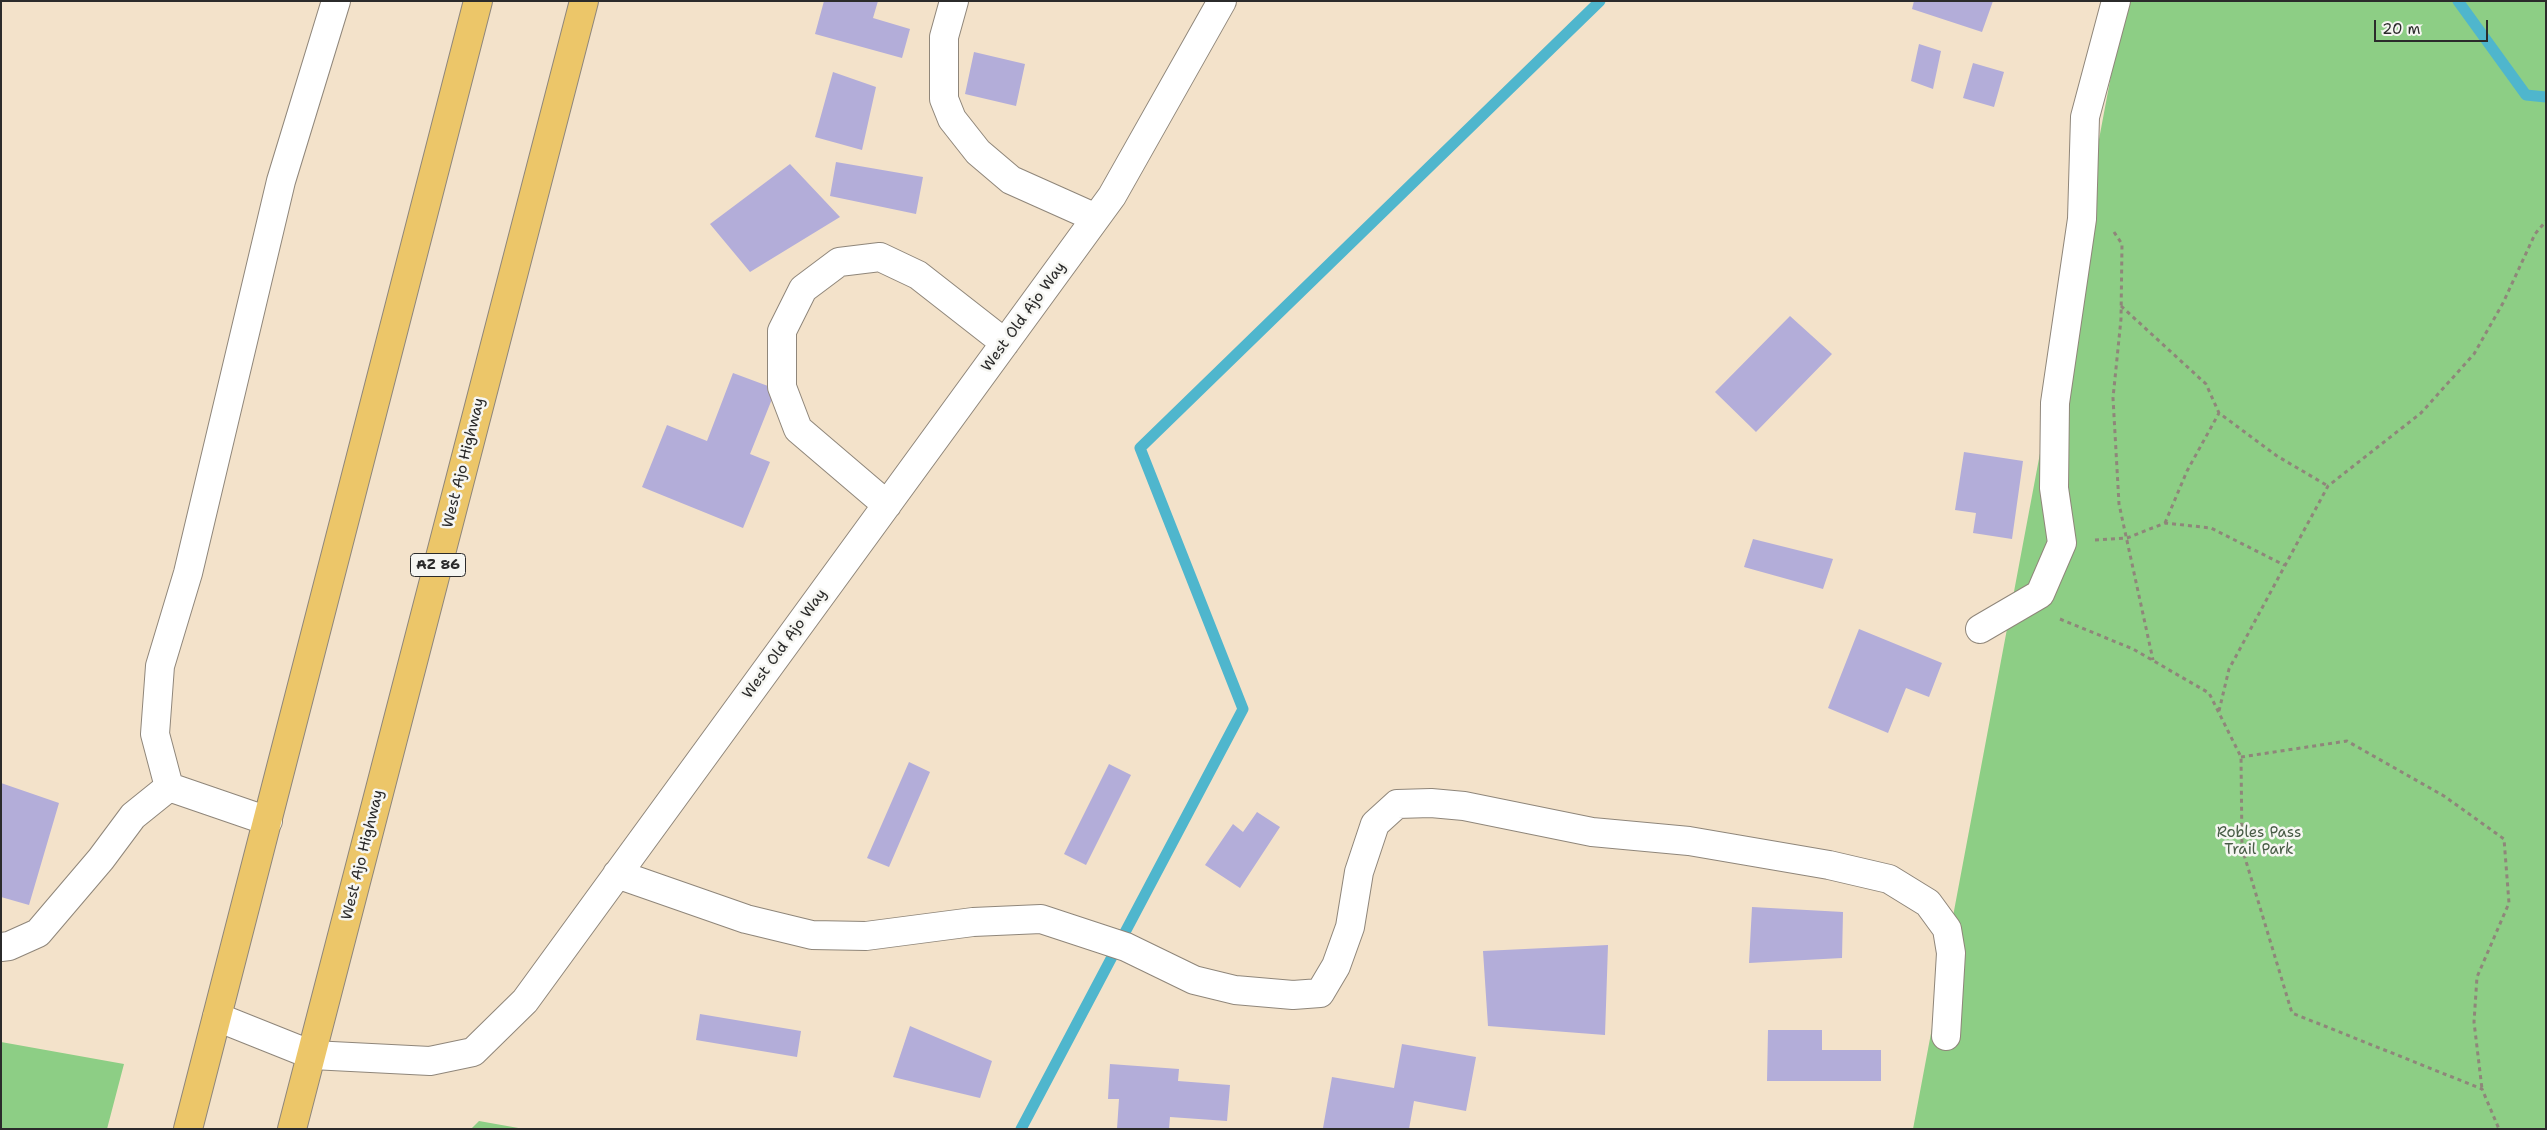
<!DOCTYPE html>
<html>
<head>
<meta charset="utf-8">
<style>
	body { margin:0 }
	#map { position:relative; width:2547px; height:1130px; overflow:hidden; background:#f3e2ca; font-family:"Shantell Sans",sans-serif }
	canvas { display:block }
	.frame { position:absolute; inset:0; border:2px solid #2b2b2b; pointer-events:none }
	.scale { position:absolute; left:2374px; top:20px; width:114px; height:22px; box-sizing:border-box; border:2px solid #2b2b2b; border-top:0; padding-left:6px; font-size:15px; line-height:18px; white-space:nowrap; color:#2b2b2b; -webkit-text-stroke:4px #f6f6f2; paint-order:stroke }
</style>
</head>
<body>
<div id="map">
<canvas width="2547" height="1130"></canvas>
<div class="frame"></div>
<div class="scale">20 m</div>
</div>
<script>
const context = document.querySelector('canvas').getContext('2d');
context.lineJoin = 'round';
function paint(path, color) {
  context.fillStyle = color;
  context.fill(path, 'evenodd');
}
function stroke(path, color, width, dash) {
  context.strokeStyle = color;
  context.lineWidth = width;
  context.lineCap = dash ? 'butt' : 'round';
  context.setLineDash(dash || []);
  context.stroke(path);
}
function write(font, color, halo, rows, align = 'center') {
  context.font = font + ' "Shantell Sans",sans-serif';
  context.lineWidth = 5;
  context.setLineDash([]);
  context.textBaseline = 'middle';
  context.strokeStyle = halo;
  context.fillStyle = color;
  for (const [text, x, y, turn = 0] of rows) {
    context.save();
    context.translate(x, y);
    context.rotate((+turn || 0) * Math.PI / 180);
    context.textAlign = isNaN(turn) ? turn : align;
    if (halo) context.strokeText(text, 0, 0);
    context.fillText(text, 0, 0);
    context.restore();
  }
}
paint(new Path2D(`
	M2125,1H2546V1129H1913Z
	M1,1042L124,1064L107,1129H1Z
	M479,1121L524,1129H471Z`), '#8dce85');
stroke(new Path2D(`
	M2458,1L2526,95L2546,97
	M1021,1129L1243,709L1140,448L1600,1`), '#4fb6cd', 11);
paint(new Path2D(`
	M824,1H878L873,18L910,29L902,58L815,34Z
	M1914,1H1993L1982,32L1912,9Z
	M1919,44L1941,51L1933,89L1911,81Z
	M974,52L1025,64L1016,106L965,94Z
	M1973,63L2004,72L1994,107L1963,98Z
	M833,72L876,87L862,150L815,137Z
	M836,162L923,177L916,214L830,196Z
	M790,164L840,217L750,272L710,224Z
	M1790,316L1832,354L1756,432L1715,392Z
	M733,373L776,389L750,454L770,462L743,528L642,487L667,425L707,441Z
	M1964,452L2023,461L2012,539L1973,533L1976,513L1955,510Z
	M1753,539L1833,559L1823,589L1744,567Z
	M1859,629L1942,663L1929,697L1906,688L1888,733L1828,708Z
	M909,762L930,772L889,867L867,858Z
	M1109,764L1131,775L1086,865L1064,854Z
	M1,783L59,803L29,905L1,897Z
	M1257,812L1280,827L1240,888L1205,865L1233,824L1243,832Z
	M1752,907L1843,912L1842,958L1749,963Z
	M1608,945L1605,1035L1488,1026L1483,951Z
	M700,1014L801,1031L797,1057L696,1040Z
	M910,1026L992,1061L980,1098L893,1077Z
	M1768,1030H1822V1050H1881V1081H1767Z
	M1402,1044L1476,1057L1466,1111L1414,1101L1409,1129L1323,1128L1332,1077L1394,1088Z
	M1110,1064L1179,1069L1178,1081L1230,1085L1227,1121L1170,1117L1169,1129H1117L1119,1099H1108Z`), '#b3add9');
const minor = new Path2D(`
	M954,1L944,37V99L952,119L978,152L1011,180L1096,218
	M887,505L798,429L782,387V331L803,289L839,262L880,257L918,275L1005,343
	M1980,629L2040,594L2062,543L2054,488L2055,403L2082,219L2085,117L2116,1
	M268,821L169,787L155,734L160,666L188,573L281,181L336,1
	M617,874L746,919L812,935L866,936L973,922L1041,919L1126,947L1194,980L1235,990L1293,995L1320,993L1336,966L1350,927L1359,872L1375,824L1397,804L1431,803L1464,806L1592,832L1689,841L1829,865L1889,879L1928,903L1947,929L1951,953L1946,1036
	M1,947L9,946L38,933L101,859L133,816L169,787
	M217,1017L312,1055L430,1061L473,1052L525,1001L1112,196L1222,1`);
const major = new Path2D(`
	M188,1129L478,1
	M292,1129L584,1`);
stroke(minor, '#8f867a', 30);
stroke(major, '#8f867a', 30);
stroke(new Path2D(`
	M2114,232L2122,244L2121,319L2113,398L2119,504L2153,660
	M2121,306L2206,384L2219,413L2277,456L2328,486
	M2165,523L2187,471L2219,413
	M2095,540L2127,538L2165,523L2211,528L2284,565
	M2060,619L2133,649L2209,693L2241,757L2242,848L2292,1013L2482,1089L2499,1129
	M2219,711L2229,669L2328,486L2421,413L2474,354L2503,303L2535,234L2546,221
	M2241,757L2347,741L2444,796L2504,839L2509,903L2477,977L2474,1022L2482,1089`), '#8f867a', 3, [4, 4]);
stroke(minor, '#fff', 28);
stroke(major, '#ecc669', 28);
for (const [x, y, w] of [
	[438,565,55]
]) {
  const box = new Path2D();
  box.roundRect(x - w / 2, y - 11.5, w, 23, 4);
  context.fillStyle = '#f6f6f2';
  context.fill(box);
  stroke(box, '#2b2b2b', 1);
}
write('bold 14px', '#2b2b2b', null, [
	["AZ 86",438,565]
]);
write('15px', '#2b2b2b', '#f6f6f2', [
	["West Old Ajo Way",1024,317,-54],
	["West Ajo Highway",464,463,-76],
	["West Old Ajo Way",785,644,-54],
	["West Ajo Highway",363,855,-76]
]);
write('15px', '#485c46', '#f6f6f2', [
	["Robles Pass",2259,833],
	["Trail Park",2259,850]
]);
</script>
</body>
</html>
